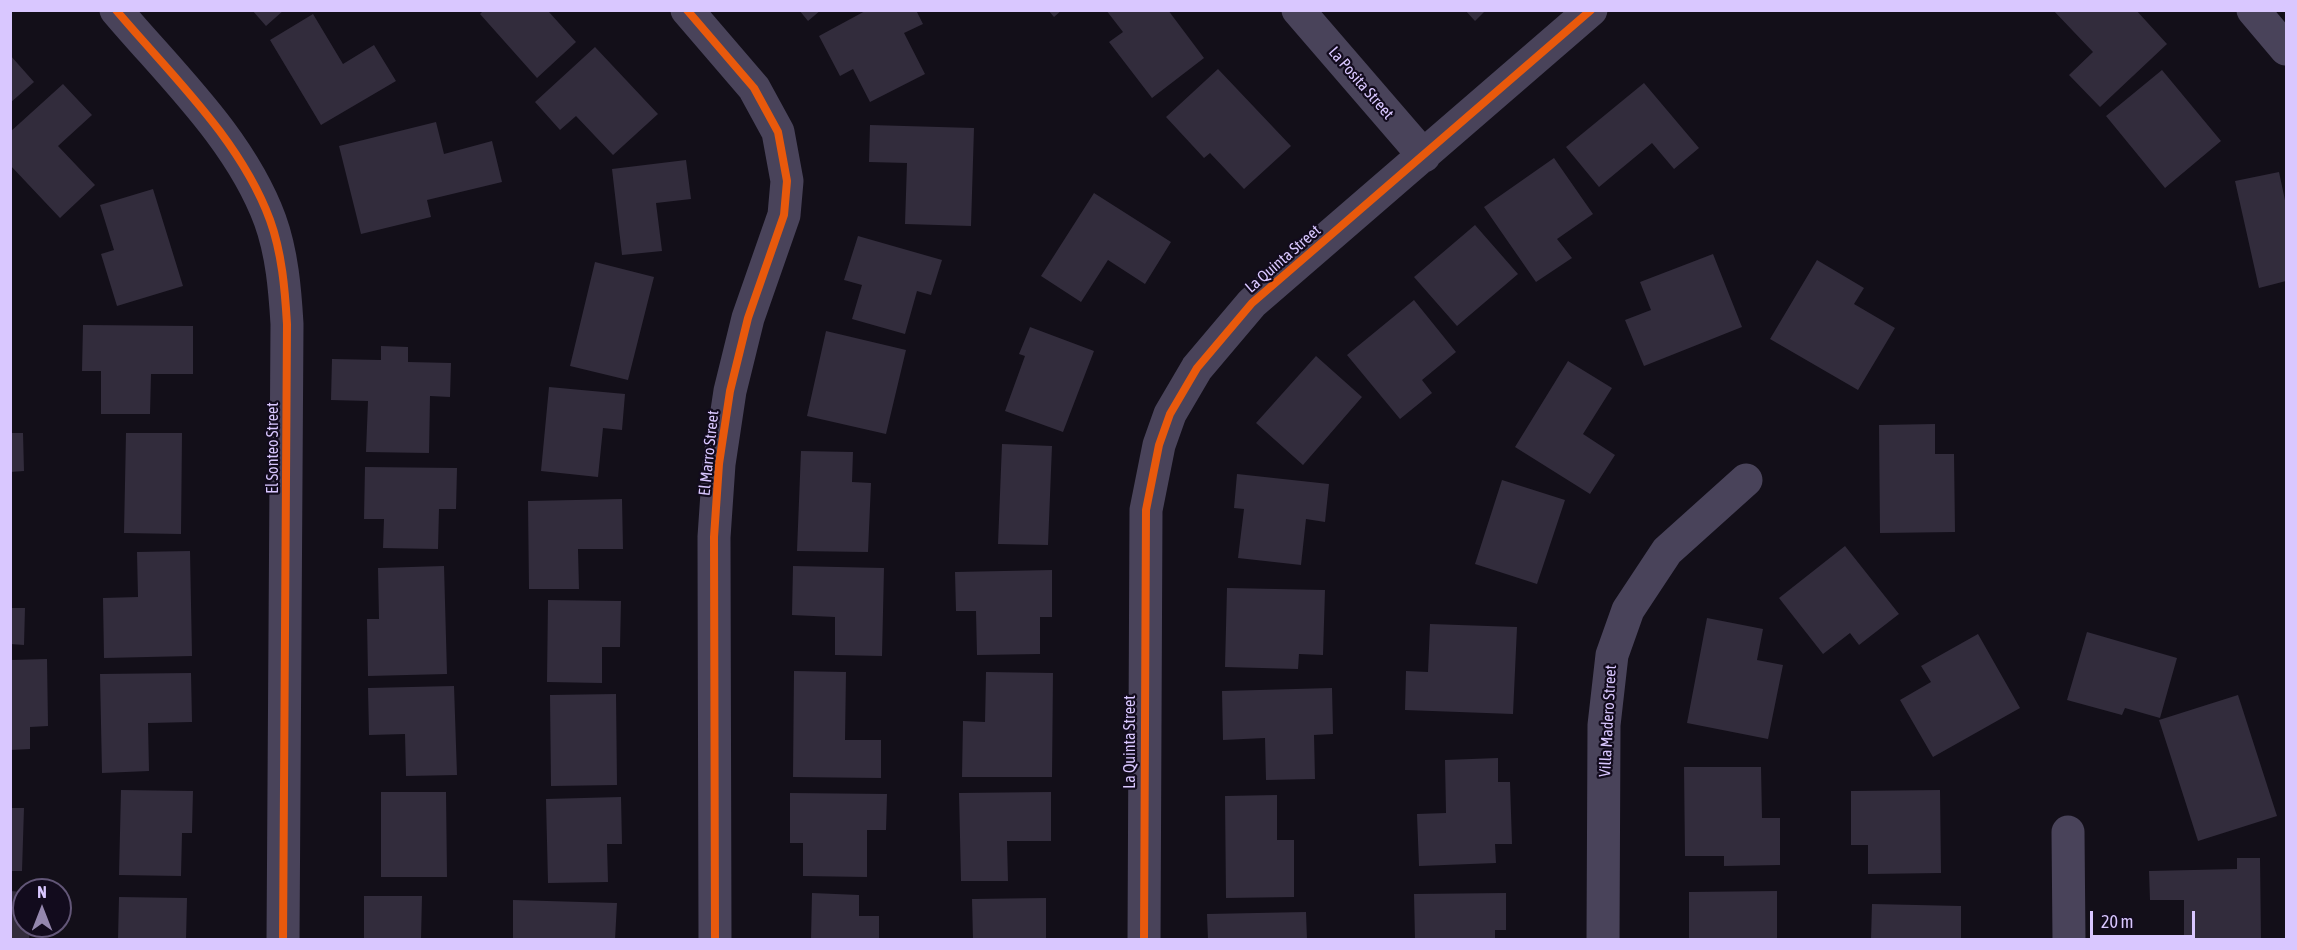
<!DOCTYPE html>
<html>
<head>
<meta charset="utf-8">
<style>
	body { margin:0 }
	#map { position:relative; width:2297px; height:950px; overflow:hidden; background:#130f19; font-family:"Asap Condensed",sans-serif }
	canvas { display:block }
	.frame { position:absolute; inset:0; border:12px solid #d9c7ff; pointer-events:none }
	.north { position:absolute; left:12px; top:878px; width:60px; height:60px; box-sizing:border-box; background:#120b1d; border:2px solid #625677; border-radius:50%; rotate:0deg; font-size:16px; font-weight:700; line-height:24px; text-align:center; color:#d9c7ff }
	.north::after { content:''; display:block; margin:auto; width:21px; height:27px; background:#9487ae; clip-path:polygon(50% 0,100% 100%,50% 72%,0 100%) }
	.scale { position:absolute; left:2090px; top:911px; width:105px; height:27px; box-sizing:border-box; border:3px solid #d9c7ff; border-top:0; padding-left:8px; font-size:18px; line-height:21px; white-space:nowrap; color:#d9c7ff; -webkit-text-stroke:4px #120b1d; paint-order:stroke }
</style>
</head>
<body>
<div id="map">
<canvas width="2297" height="950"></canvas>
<div class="frame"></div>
<div class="north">N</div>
<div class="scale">20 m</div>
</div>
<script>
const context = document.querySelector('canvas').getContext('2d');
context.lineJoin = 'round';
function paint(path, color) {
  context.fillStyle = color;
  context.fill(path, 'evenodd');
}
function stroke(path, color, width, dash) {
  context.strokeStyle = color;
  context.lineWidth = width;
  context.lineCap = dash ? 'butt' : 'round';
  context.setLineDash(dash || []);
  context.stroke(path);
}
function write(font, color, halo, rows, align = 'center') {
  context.font = font + ' "Asap Condensed",sans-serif';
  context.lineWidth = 4.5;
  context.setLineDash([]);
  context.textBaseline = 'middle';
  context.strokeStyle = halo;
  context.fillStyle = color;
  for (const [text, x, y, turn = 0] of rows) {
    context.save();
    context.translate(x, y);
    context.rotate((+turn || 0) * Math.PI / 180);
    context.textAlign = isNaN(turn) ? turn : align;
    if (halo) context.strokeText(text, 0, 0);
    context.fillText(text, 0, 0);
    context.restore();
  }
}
paint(new Path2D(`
	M252,10H284L266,26Z
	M484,10H551L549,12L576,42L537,78L480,14Z
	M799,10H821L808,21Z
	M867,10H916L923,24L904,33L925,74L870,102L853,69L840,76L819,36Z
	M1048,10H1062L1054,17Z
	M1106,10H1168L1204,58L1152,98L1109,42L1123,32Z
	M1465,10H1486L1475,21Z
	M2053,10H2136L2167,44L2100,107L2069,75L2093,52Z
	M313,14L343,64L374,45L396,81L321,125L270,40Z
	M595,47L658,114L613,155L576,116L560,130L535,102Z
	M10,55L34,82L10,103Z
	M1218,69L1291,146L1244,189L1210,153L1204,158L1166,117Z
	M2162,70L2221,141L2165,188L2106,116Z
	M1644,83L1699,148L1674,169L1652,143L1599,187L1566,147Z
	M63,84L92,115L58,146L95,185L60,218L10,165V132Z
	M436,122L444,154L492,141L502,182L427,200L431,217L361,234L339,146Z
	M870,125L974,128L971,226L905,224L907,163L869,162Z
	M1554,158L1593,214L1557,239L1572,258L1536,282L1484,207Z
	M686,160L691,199L656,203L662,251L622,255L612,169Z
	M2279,172L2286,205V281L2259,288L2235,181Z
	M153,189L183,286L117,306L101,254L114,250L100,205Z
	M1094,193L1171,242L1145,284L1108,260L1081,302L1041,276Z
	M1475,225L1518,274L1457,326L1414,277Z
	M858,236L942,260L931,295L917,291L905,334L852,319L862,285L844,280Z
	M1713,254L1742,327L1644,366L1625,320L1651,310L1640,282Z
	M1817,260L1864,288L1854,304L1895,328L1858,390L1770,339Z
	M595,262L654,277L628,380L570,366Z
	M1414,300L1456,352L1422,380L1432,393L1400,419L1347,355Z
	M83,325L193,326V374H151L150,414H101V371H82Z
	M1030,327L1094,351L1063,432L1005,411L1025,356L1019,354Z
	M826,331L906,350L886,434L807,416Z
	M381,346L408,347V362L451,363L450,397L430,396L429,453L366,452L368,401L331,400L332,359L381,360Z
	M1316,356L1362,397L1303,465L1256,423Z
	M1568,361L1612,388L1583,434L1615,455L1590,494L1515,447Z
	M549,387L625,394L622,430L603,428L598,477L541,471Z
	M1935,424V454H1954L1955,532L1880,533L1879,425Z
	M10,433H23L24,471L10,472Z
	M126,433H182L181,534L124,533Z
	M1002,444L1052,446L1048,545L998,544Z
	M801,451L853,452L852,482L871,483L868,552L797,551Z
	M365,467L457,468L456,509H439L438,549L383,548L384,519H364Z
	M1237,474L1329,484L1325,522L1306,519L1301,565L1238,558L1244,509L1234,508Z
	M1502,480L1565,500L1537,584L1475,564Z
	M622,499L623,549H578L579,589H529L528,501Z
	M1845,546L1899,614L1859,645L1850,633L1823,654L1779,598Z
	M190,551L192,656L104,658L103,598L138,597L137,552Z
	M444,566L447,674L368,676L367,619H379L378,568Z
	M793,566L884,568L882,656L835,655V617L792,615Z
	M1052,570V617H1040V654L977,655L976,611H956L955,572Z
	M1227,588L1325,590L1323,655L1299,654L1298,669L1225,667Z
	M548,600L621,601L620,647H602V683L547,682Z
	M10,608H25L24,645L10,644Z
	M1707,618L1763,629L1757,660L1783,665L1768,739L1687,723Z
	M1430,624L1517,627L1513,714L1405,710L1406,671L1428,672Z
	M2087,632L2177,658L2160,718L2125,708L2122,715L2067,700Z
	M1978,634L2020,708L1933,757L1900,700L1931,682L1921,666Z
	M47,659L48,726L30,727V749L10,750V660Z
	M794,671L846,672L845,740H881V778L793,777Z
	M986,672L1053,673L1052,777H962L963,721L985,722Z
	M191,673L192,722L148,723L149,771L102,773L100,674Z
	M454,686L457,775L406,776L405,734L369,735L368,688Z
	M1332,688L1333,734L1314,735L1315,779L1266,780L1265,738L1223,740L1222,691Z
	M616,694L617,785L551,786L550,695Z
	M2238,695L2277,816L2198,841L2159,720Z
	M1498,758V782H1510L1512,844H1495L1496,863L1419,866L1417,814L1446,813L1445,760Z
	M1684,767H1761L1762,818H1780V865L1724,866V856H1685Z
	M121,790L193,791L192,833H182L181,876L119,875Z
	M1940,790L1941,873L1868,874V845H1851V791Z
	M381,792H446L447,877H381Z
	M1051,792V841H1007L1008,881H961L959,793Z
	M790,793L887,794L886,830H867V877L803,876V843H790Z
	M1277,795V840H1294V897L1226,898L1225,796Z
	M621,797L622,844H607L608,882L548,883L546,799Z
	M10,808H24L22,871H10Z
	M2237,858H2260L2261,940H2184V900H2150L2149,871L2237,869Z
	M10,891L24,892V926H30L29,940H10Z
	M1777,891V940H1689V892Z
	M812,893L859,895V916H879V940H811Z
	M1506,893V930H1495V940H1415L1414,894Z
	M364,896H422L421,940H364Z
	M119,897L187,898L186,940H118Z
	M1046,898V940H973L972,899Z
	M513,900L617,903L615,940H513Z
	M1872,904L1961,906V940H1871Z
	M1306,912L1307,940H1208L1207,914Z`), '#322c3c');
stroke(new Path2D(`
	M116,10C171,75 240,139 270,220C282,253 285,290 287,324L283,940
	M687,10L754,88L778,132L787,181L784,215L748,318L730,391L719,464L714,537L715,940
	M1298,10L1424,156
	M2253,10L2286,49
	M2068,832L2069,940
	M1144,940L1146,510L1159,445L1170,414L1197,368L1252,303L1591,10
	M1603,940L1604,725L1612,655L1628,610L1667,551L1746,480`), '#49435a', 33);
stroke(new Path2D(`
	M116,10C171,75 240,139 270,220C282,253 285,290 287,324L283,940
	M687,10L754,88L778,132L787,181L784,215L748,318L730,391L719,464L714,537L715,940
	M1144,940L1146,510L1159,445L1170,414L1197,368L1252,303L1591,10`), '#e8590c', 8);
write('16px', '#d9c7ff', '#120b1d', [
	["La Posita Street",1361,83,49],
	["La Quinta Street",1283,259,-41],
	["El Sonteo Street",273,448,-90],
	["El Marro Street",709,453,-84],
	["Villa Madero Street",1608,721,-87],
	["La Quinta Street",1130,742,-90]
]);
</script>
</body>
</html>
